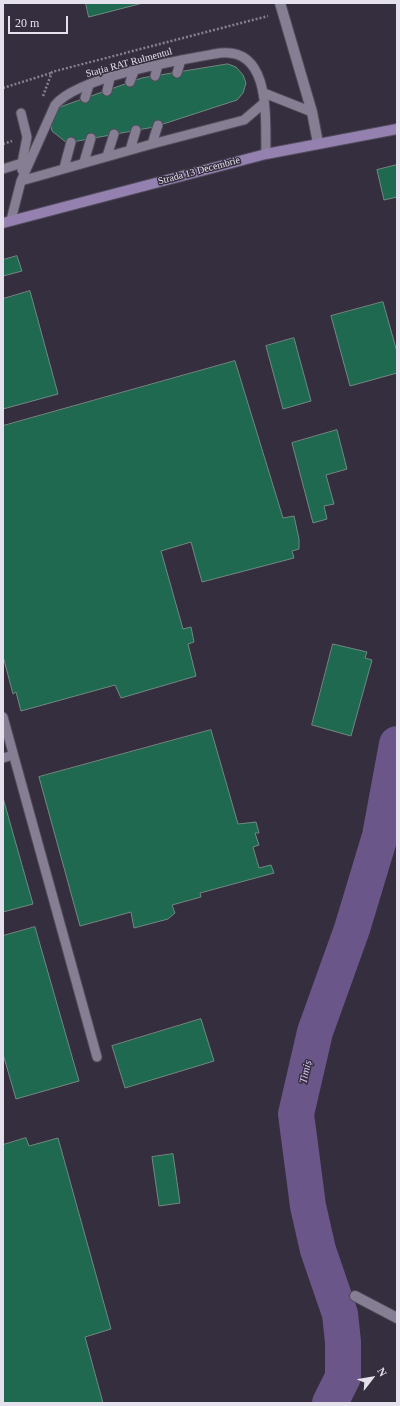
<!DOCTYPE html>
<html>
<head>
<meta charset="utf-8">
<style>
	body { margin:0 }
	#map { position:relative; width:400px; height:1406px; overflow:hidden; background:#352e3f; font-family:Georgia,serif }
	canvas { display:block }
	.frame { position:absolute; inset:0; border:4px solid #e5e1ec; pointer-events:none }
	.north { position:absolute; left:352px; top:1358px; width:40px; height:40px; -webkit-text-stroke:3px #352e3f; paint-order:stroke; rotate:59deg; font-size:11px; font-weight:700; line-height:16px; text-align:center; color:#e5e1ec }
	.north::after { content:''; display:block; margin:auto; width:14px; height:18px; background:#e5e1ec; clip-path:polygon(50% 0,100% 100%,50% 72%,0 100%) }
	.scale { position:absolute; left:8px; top:16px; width:60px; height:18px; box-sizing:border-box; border:2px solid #e5e1ec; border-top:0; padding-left:5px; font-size:12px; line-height:14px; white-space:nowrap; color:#e5e1ec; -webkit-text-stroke:3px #352e3f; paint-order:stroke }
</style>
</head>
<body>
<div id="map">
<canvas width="400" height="1406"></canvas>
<div class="frame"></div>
<div class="north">N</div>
<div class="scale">20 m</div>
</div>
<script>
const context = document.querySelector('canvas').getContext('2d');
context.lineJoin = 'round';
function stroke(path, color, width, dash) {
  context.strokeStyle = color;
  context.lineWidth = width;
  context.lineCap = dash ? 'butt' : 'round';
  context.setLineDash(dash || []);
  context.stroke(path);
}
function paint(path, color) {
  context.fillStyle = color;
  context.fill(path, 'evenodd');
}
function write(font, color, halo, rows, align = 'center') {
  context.font = font + ' Georgia,serif';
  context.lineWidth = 3;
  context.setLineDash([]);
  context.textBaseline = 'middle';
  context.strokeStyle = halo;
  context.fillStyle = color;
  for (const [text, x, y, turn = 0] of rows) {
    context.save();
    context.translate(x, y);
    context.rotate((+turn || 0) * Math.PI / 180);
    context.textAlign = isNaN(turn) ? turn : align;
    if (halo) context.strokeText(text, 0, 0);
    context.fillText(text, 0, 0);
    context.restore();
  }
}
stroke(new Path2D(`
	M330,1403L343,1377V1342L340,1314L318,1250L308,1206L296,1114L315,1032L352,929L380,836L397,744`), '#6b5689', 36);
const building = new Path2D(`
	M86,3H143L89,17Z
	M228,64L236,67L243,75L246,83L243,93L237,100L154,127L67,143L52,131L50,121L57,108L142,78Z
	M397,165V197L384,200L377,170Z
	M17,256L22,271L3,276V260Z
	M30,291L58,394L3,409V299Z
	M383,302L397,352V373L350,386L331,316Z
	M294,338L311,401L283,409L266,346Z
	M235,361L283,518L294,516L299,539V549L292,551L294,558L202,582L191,542L161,551L183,629L191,627L194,642L188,644L196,676L121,698L115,685L21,711L16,692L13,694L3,656V426Z
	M337,430L347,469L326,475L334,504L324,506L327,519L313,523L292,443Z
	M333,644L367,652L365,658L372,660L351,736L312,725Z
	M211,730L238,824L256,822L259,833H255L259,845L253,847L259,868L271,865L274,873L200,893L201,897L172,905L175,913L168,919L134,928L131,912L80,926L39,777Z
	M3,798L33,904L3,912Z
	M35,927L79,1081L16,1099L3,1054V936Z
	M201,1019L214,1061L125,1088L112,1046Z
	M26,1138L29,1146L58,1138L111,1329L85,1337L103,1403H3V1145Z
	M173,1154L180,1203L159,1206L152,1157Z`);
paint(building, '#1f6951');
stroke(building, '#71897f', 1);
const service = new Path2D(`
	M177,73L181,60
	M155,76L158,65
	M130,82L134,71
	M107,91L110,78
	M264,93L312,112
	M85,98L89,85
	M21,113L27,137L22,163
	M152,144L158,125
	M130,150L136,130
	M107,156L114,134
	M84,162L91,138
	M64,168L71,142
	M3,169L22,163V170
	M21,181L152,144L244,120L264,103
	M11,220L21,181L55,105C79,76 181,60 220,53C272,47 265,120 266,154
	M3,717L97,1057
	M3,758L13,755`);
const minor = new Path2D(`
	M280,3L312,112L318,143
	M355,1296L397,1318`);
const secondary = new Path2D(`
	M3,223L266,154L397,129`);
stroke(service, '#504b59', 11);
stroke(minor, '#504b59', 12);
stroke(secondary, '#504b59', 12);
stroke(new Path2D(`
	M3,88L51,73
	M43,96L52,72L268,16
	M3,144L12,141`), '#85808e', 2.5, [2, 2]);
stroke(service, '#867f93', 9);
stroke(minor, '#867f93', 10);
stroke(secondary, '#9481b0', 10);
write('10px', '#e5e1ec', '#352e3f', [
	["Stația RAT Rulmentul",129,63,-15],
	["Strada 13 Decembrie",199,171,-15]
]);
write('italic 11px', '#dcc9f9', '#352e3f', [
	["Timiș",306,1072,-77]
]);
</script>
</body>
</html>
